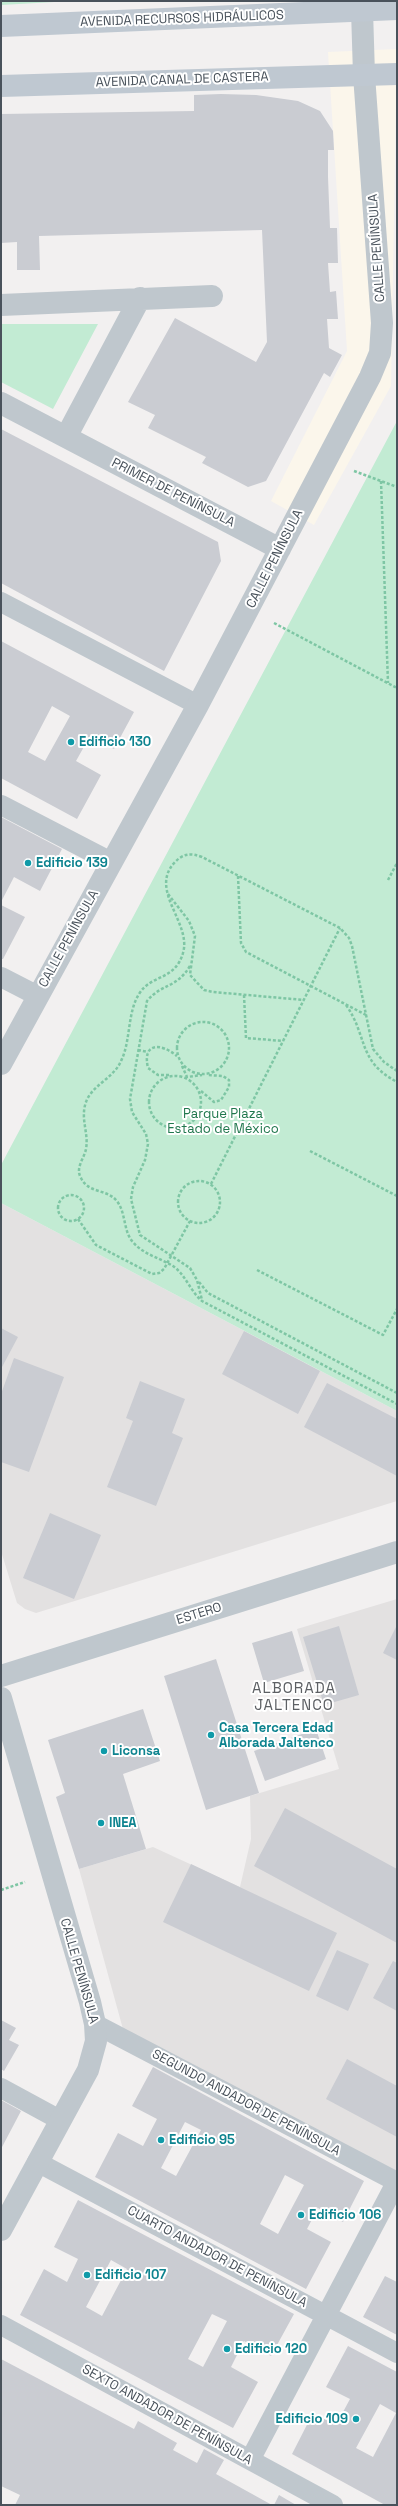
<!DOCTYPE html>
<html>
<head>
<meta charset="utf-8">
<style>
	body { margin:0 }
	#map { position:relative; width:398px; height:2506px; overflow:hidden; background:#f2f0f0; font-family:"Space Grotesk",sans-serif }
	canvas { display:block }
	.frame { position:absolute; inset:0; border:2px solid #49525b; pointer-events:none }
</style>
</head>
<body>
<div id="map">
<canvas width="398" height="2506"></canvas>
<div class="frame"></div>
</div>
<script>
const context = document.querySelector('canvas').getContext('2d');
context.lineJoin = 'round';
function paint(path, color) {
  context.fillStyle = color;
  context.fill(path, 'evenodd');
}
function stroke(path, color, width, dash) {
  context.strokeStyle = color;
  context.lineWidth = width;
  context.lineCap = dash ? 'butt' : 'round';
  context.setLineDash(dash || []);
  context.stroke(path);
}
function write(font, color, halo, rows, align = 'center') {
  context.font = font + ' "Space Grotesk",sans-serif';
  context.lineWidth = 4;
  context.setLineDash([]);
  context.textBaseline = 'middle';
  context.strokeStyle = halo;
  context.fillStyle = color;
  for (const [text, x, y, turn = 0] of rows) {
    context.save();
    context.translate(x, y);
    context.rotate((+turn || 0) * Math.PI / 180);
    context.textAlign = isNaN(turn) ? turn : align;
    if (halo) context.strokeText(text, 0, 0);
    context.fillText(text, 0, 0);
    context.restore();
  }
}
paint(new Path2D(`
	M397,49L391,386L314,525L271,501L347,351L328,52Z`), '#fbf6eb');
paint(new Path2D(`
	M1,1203L397,1411V1501L36,1613L25,1609L17,1603L1,1551Z
	M397,1599V2182L126,2040L79,1869L153,1847L240,1887L251,1839L250,1796L339,1769L297,1629Z`), '#e3e1e1');
paint(new Path2D(`
	M1,1H72L1,5Z
	M1,324H98L53,409L1,382Z
	M397,421V1411L1,1203V1165Z`), '#c2ebd3');
paint(new Path2D(`
	M221,94L256,95L298,101L320,111L333,131L334,150H328V177L330,228H337L338,263H328L330,292L336,291L338,319H327L329,348L342,355L330,377L324,373L266,481L248,487L202,463L206,457L148,428L155,415L128,402L175,318L256,362L267,342L262,230L39,236L40,270H17V242L1,243V114L194,111V95Z
	M1,429L218,542L221,561L164,671L1,583Z
	M1,641L134,712L114,749L90,736L76,761L101,775L77,819L1,778ZM52,706L70,716L45,761L28,752Z
	M1,817L62,849L40,891L14,877L1,902Z
	M1,905L25,917L3,959H1Z
	M1,1328L18,1337L1,1369Z
	M244,1331L320,1371L298,1414L222,1374Z
	M14,1358L64,1377L29,1472L1,1462V1394Z
	M140,1381L185,1399L172,1433L183,1438L156,1506L107,1487L133,1421L126,1418Z
	M327,1383L397,1419V1476L304,1427Z
	M50,1513L101,1535L74,1599L23,1578Z
	M397,1625V1660L383,1653Z
	M339,1626L359,1695L324,1705L303,1637Z
	M292,1631L304,1671L264,1683L252,1643Z
	M216,1659L259,1793L206,1810L164,1676Z
	M143,1709L160,1761L123,1774L146,1849L79,1869L56,1797L65,1793L48,1740Z
	M316,1729L326,1759L265,1781L254,1751Z
	M285,1808L397,1869V1943L254,1866Z
	M191,1864L337,1933L309,1991L163,1922Z
	M337,1950L369,1964L348,2011L316,1996Z
	M393,1961L397,1963V2011L373,1998Z
	M1,2020L16,2028L9,2040L19,2045L4,2071L1,2069Z
	M347,2059L397,2086V2137L326,2099Z
	M153,2067L364,2181L343,2222L318,2208L307,2229L331,2242L306,2289L95,2177L118,2133L143,2146L157,2119L132,2106ZM185,2122L201,2130L176,2176L161,2168ZM285,2175L304,2185L278,2234L260,2224Z
	M1,2100L21,2111L1,2149Z
	M78,2200L294,2314L271,2356L244,2341L231,2367L258,2382L233,2428L20,2315L44,2269L67,2282L78,2259L54,2247ZM111,2260L127,2269L102,2316L86,2307ZM212,2314L227,2321L203,2367L188,2359Z
	M385,2276L397,2282V2335L363,2317Z
	M348,2346L397,2372V2505H385L292,2454L313,2413L336,2425L350,2399L326,2387ZM380,2404L396,2413L373,2457L356,2448Z
	M1,2359L134,2429L138,2421L177,2443L173,2450L197,2463L204,2449L224,2460L216,2474L272,2505H15L20,2495L1,2486Z
	M279,2495L296,2505H274Z`), '#caccd2');
stroke(new Path2D(`
	M354,471L397,487
	M381,481L388,683
	M274,623L397,688
	M238,876L241,943L246,952L366,1015
	M388,880L397,863
	M168,894L189,921L195,936L190,975L204,990L213,992L304,1000
	M190,966C176,989 162,983 147,1001L130,1099L132,1112L146,1134L148,1144L145,1160L133,1187L131,1199L140,1235L190,1268L197,1280L202,1300
	M244,995L246,1038L283,1041
	M346,1005C368,1036 357,1061 397,1082
	M177 1048a26 26 0 1 1 52 0a26 26 0 1 1-52 0Z
	M138,1050L148,1052
	M182,1066L187,1077L202,1075
	M397,1071L384,1062L373,1049L352,946L349,938L340,928L202,857C191,853 184,853 175,862C148,890 192,923 183,953C175,981 151,974 139,994C127,1013 131,1041 121,1061C114,1078 92,1085 86,1102C80,1119 89,1133 86,1149C84,1159 75,1168 81,1178C88,1193 106,1189 116,1200C126,1211 123,1230 132,1241C142,1254 160,1258 173,1266C186,1275 190,1291 202,1301L397,1404
	M169,1075H158L148,1068C142,1042 161,1043 177,1056
	M149 1102a26 26 0 1 1 52 0a26 26 0 1 1-52 0Z
	M201,1091L214,1102L221,1100L229,1087V1080L223,1076L207,1075
	M310,1151L397,1196
	M178 1202a21 21 0 1 1 42 0a21 21 0 1 1-42 0Z
	M211,1184L340,928
	M58 1208a13 13 0 1 1 26 0a13 13 0 1 1-26 0Z
	M78,1219L96,1245L152,1274L159,1273L164,1269L190,1221
	M257,1270L383,1335L397,1309
	M199,1282L208,1293L397,1393
	M1,1890L25,1882`), '#7ec6a4', 2.5, [3, 2]);
stroke(new Path2D(`
	M1,602L198,705
	M1,805L111,862
	M1,977L38,996
	M95,2024L397,2182
	M1,2088L60,2120
	M37,2162L397,2353
	M1,2325L333,2505
	M250,2460L397,2181`), '#bfc7cd', 20);
stroke(new Path2D(`
	M1,305L212,296
	M1,403L280,549
	M66,437L140,298
	M1,1064L198,705L370,377L380,353L382,323L364,75L362,10
	M1,1676L397,1552
	M1,1698L90,2002L95,2024L96,2041L88,2070L1,2230`), '#bfc7cd', 22);
stroke(new Path2D(`
	M1,26L397,9
	M1,86L397,74`), '#bfc8d1', 22);
for (const [x, y, r, color] of [
	[71,742,4,"#0f9aa8"],
	[28,863,4,"#0f9aa8"],
	[211,1735,4,"#0f9aa8"],
	[104,1751,4,"#0f9aa8"],
	[101,1823,4,"#0f9aa8"],
	[161,2140,4,"#0f9aa8"],
	[301,2215,4,"#0f9aa8"],
	[87,2275,4,"#0f9aa8"],
	[227,2349,4,"#0f9aa8"],
	[356,2419,4,"#0f9aa8"]
]) {
  const dot = new Path2D();
  dot.arc(x, y, r, 0, 2 * Math.PI);
  context.fillStyle = color;
  context.fill(dot);
  stroke(dot, '#fff', 1.5);
}
write('13px', '#49525b', '#fff', [
	["AVENIDA RECURSOS HIDRÁULICOS",182,19,-2],
	["AVENIDA CANAL DE CASTERA",182,80,-2],
	["CALLE PENÍNSULA",377,248,-94],
	["PRIMER DE PENÍNSULA",173,493,27],
	["CALLE PENÍNSULA",275,559,-63],
	["CALLE PENÍNSULA",69,939,-61],
	["ESTERO",199,1614,-17],
	["CALLE PENÍNSULA",79,1971,74],
	["SEGUNDO ANDADOR DE PENÍNSULA",246,2103,28],
	["CUARTO ANDADOR DE PENÍNSULA",217,2257,28],
	["SEXTO ANDADOR DE PENÍNSULA",167,2415,29]
]);
write('bold 13px', '#0d838f', '#fff', [
	["Edificio 130",79,742],
	["Edificio 139",36,863],
	["Casa Tercera Edad",219,1728],
	["Alborada Jaltenco",219,1743],
	["Liconsa",112,1751],
	["INEA",109,1823],
	["Edificio 95",169,2140],
	["Edificio 106",309,2215],
	["Edificio 107",95,2275],
	["Edificio 120",235,2349],
	["Edificio 109",348,2419,"right"]
], 'left');
write('13px', '#20774d', '#fff', [
	["Parque Plaza",223,1114],
	["Estado de México",223,1129]
]);
context.letterSpacing = '1px';
write('15px', '#5d6064', '#fff', [
	["ALBORADA",294,1689],
	["JALTENCO",294,1706]
]);
context.letterSpacing = '0px';
</script>
</body>
</html>
